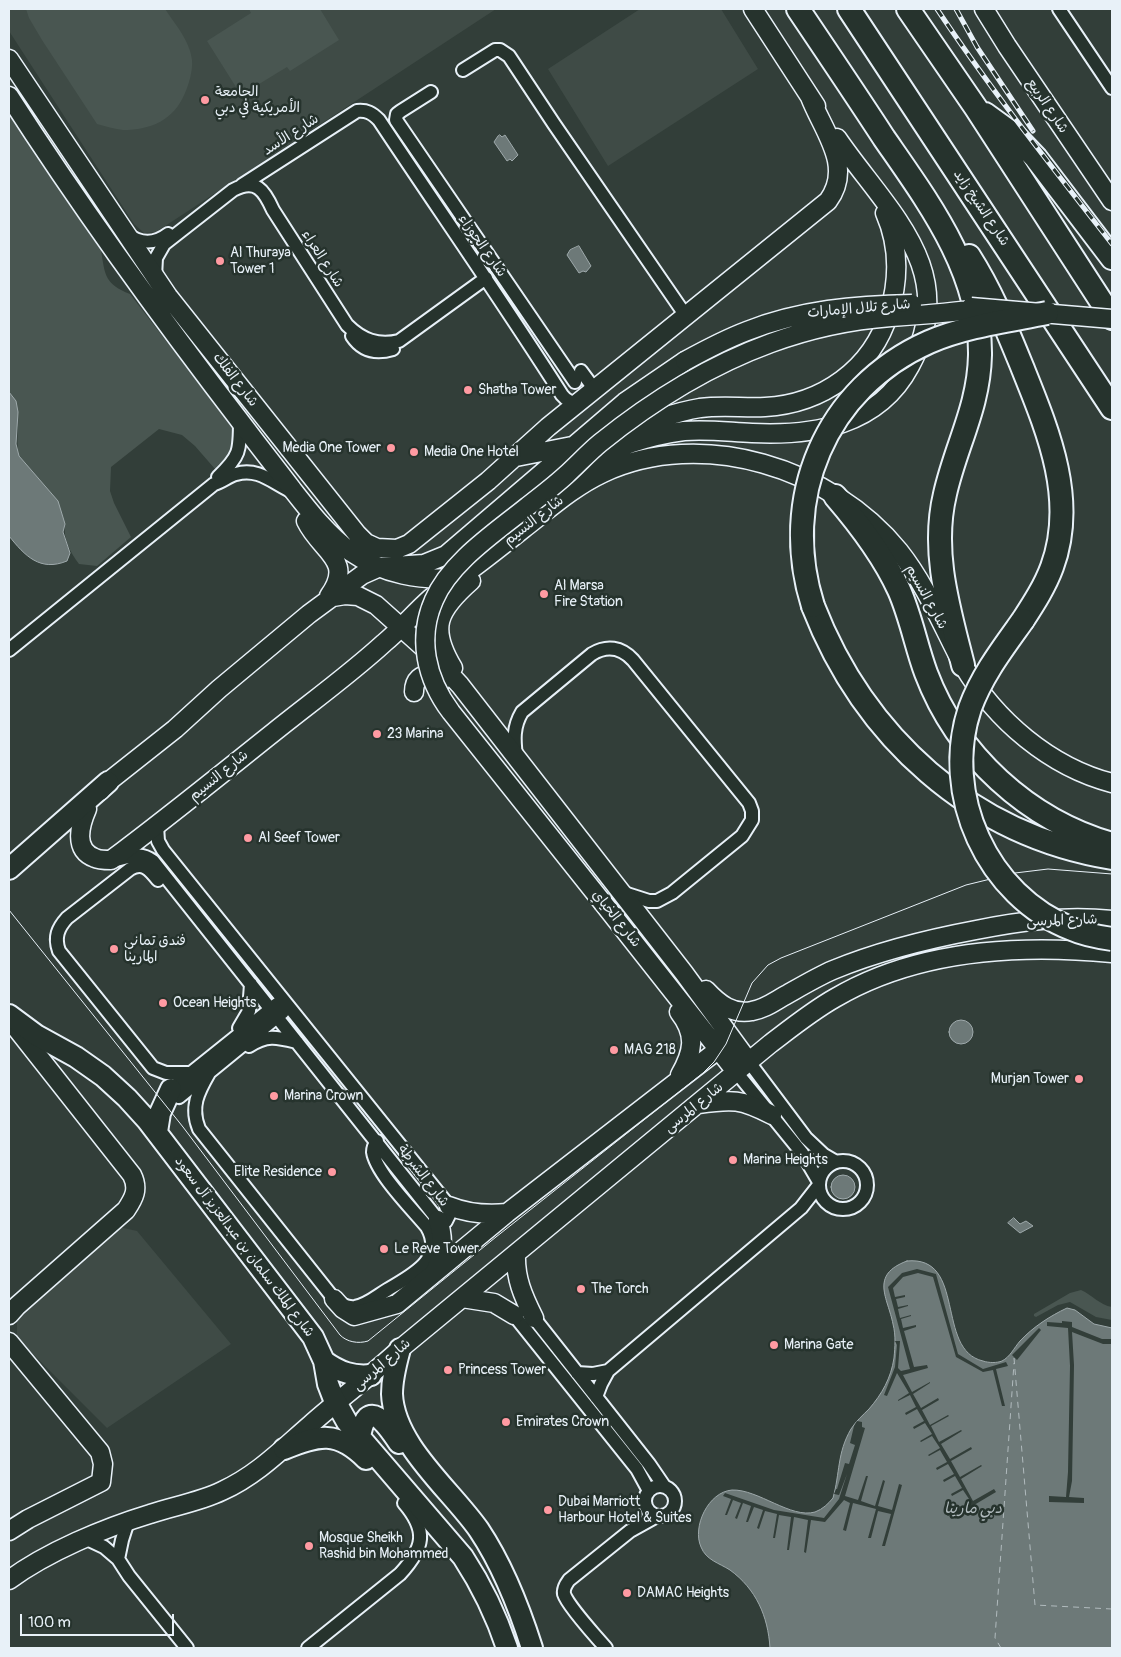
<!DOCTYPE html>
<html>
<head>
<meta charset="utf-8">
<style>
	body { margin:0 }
	#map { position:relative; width:1121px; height:1657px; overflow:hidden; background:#323e39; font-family:Pangolin,sans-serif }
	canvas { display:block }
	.frame { position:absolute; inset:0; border:10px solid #e8f1f8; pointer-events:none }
	.scale { position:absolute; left:20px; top:1614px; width:154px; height:22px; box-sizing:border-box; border:2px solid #e8f1f8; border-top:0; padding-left:6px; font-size:15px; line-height:18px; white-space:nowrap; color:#e8f1f8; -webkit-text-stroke:4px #26332d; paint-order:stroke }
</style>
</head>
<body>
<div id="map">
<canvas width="1121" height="1657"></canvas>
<div class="frame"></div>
<div class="scale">100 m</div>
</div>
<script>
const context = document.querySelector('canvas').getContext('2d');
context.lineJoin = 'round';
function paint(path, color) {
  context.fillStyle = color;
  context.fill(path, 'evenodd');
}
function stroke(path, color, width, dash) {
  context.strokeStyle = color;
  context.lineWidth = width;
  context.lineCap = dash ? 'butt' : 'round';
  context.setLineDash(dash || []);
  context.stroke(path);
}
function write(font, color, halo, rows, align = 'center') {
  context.font = font + ' Pangolin,"Playpen Sans Arabic",sans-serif';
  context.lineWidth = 5;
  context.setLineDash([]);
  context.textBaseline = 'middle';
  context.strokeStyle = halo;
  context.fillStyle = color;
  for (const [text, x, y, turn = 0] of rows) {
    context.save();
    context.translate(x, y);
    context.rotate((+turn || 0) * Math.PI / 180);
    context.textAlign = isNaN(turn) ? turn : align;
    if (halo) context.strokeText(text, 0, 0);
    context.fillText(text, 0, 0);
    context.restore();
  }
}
paint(new Path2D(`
	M9,9H496L156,232L144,233L134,224L9,31Z
	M640,9H721L758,69L608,166L548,69Z
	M119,1227L137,1231L231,1344L107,1428L17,1338V1315Z`), '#3f4b46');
paint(new Path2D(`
	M26,9H165C175,24 190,41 192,60C193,70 189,84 185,93C174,120 151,130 123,130C115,129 105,126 97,124L42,40L29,18Z
	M249,9H320L339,40L290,71L287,67L241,95L207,41L251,13Z
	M9,110L101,250C105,276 105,284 130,294L233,428L231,456L223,471L215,469L195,446L182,435L159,429L111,467L110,491L114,503L131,537L97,566L79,564C70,552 63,539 65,524L19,456C14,431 25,414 9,392Z
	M1081,1290C1092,1295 1100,1305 1112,1307V1320L1096,1317L1070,1302L1058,1305L1036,1317L1034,1316V1314L1070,1293Z`), '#495651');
const water = new Path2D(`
	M500,135L502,137L505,135L518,155L512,161L510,159L507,161L494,142L498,136Z
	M579,246L591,266L586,272L583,271L579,273L567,255L570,250Z
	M9,392L16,401L18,412L16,444L19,456L58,501L65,524L63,532L70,553L67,561C40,572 25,556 9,536Z
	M949 1032a12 12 0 1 1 24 0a12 12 0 1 1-24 0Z
	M831 1187a12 12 0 1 1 24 0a12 12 0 1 1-24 0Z
	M1014,1218L1020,1224L1026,1221L1033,1226L1020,1233L1008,1223Z
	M907,1261C967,1255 935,1350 983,1361C989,1363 997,1363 1002,1361C1010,1357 1014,1348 1020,1341C1033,1327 1050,1316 1067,1308L1075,1310L1094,1324L1112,1328V1648H770C768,1616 756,1589 730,1570C719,1563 706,1560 701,1547C692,1527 708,1492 732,1490C758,1489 791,1519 815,1512C823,1509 828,1504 833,1498C840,1473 837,1453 851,1429C856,1421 863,1415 869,1409C882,1394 891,1378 894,1358C895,1347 896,1336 893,1324C888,1298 869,1275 907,1261Z`);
paint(water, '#6d7978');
stroke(water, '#9ea9ab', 1);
paint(new Path2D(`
	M917,1269L936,1274L958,1354L983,1369L1006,1362L1008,1366L996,1369L1005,1406H1002L993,1370L983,1372L956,1357L933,1277L918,1273L903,1277L893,1288L895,1297L905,1295V1297L896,1299L898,1307L908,1305V1306L898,1309L900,1318L911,1315V1316L901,1319L903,1328L916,1325V1327L904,1331L914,1367L927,1365L928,1368L903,1375L912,1392L930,1382V1383L913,1394L921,1408L938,1398L939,1400L922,1410L930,1425L948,1415L949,1416L931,1426L939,1442L961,1430L962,1431L941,1444L950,1459L971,1447L972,1449L951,1461L960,1477L981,1465L982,1466L961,1479L973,1501L994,1489L996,1492L959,1514L957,1511L971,1502L963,1490L952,1496L951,1494L962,1488L955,1476L944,1482L943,1480L954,1474L948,1464L937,1470L936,1468L947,1462L940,1450L929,1456L928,1455L940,1448L932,1436L921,1442L920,1441L932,1434L925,1423L914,1429L913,1427L924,1421L917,1409L906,1415L905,1413L916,1407L910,1395L898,1401V1400L909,1393L897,1373L887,1396L884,1395L895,1367L897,1345L895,1341H900L898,1368L901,1371L910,1369L888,1287L902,1273Z
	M1062,1321L1072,1322V1327L1102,1339H1112V1344H1103L1072,1332L1074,1365L1072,1481L1069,1497L1084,1498V1503L1049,1502V1496L1066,1497L1068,1472L1070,1366L1068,1328L1047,1326V1322L1062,1323Z
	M1039,1328L1041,1330L1017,1360L1012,1355Z
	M857,1421L862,1422V1427L865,1428L845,1496L858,1500L866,1476H868L861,1501L875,1506L883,1480L885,1481L878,1506L892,1510L899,1484L902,1485L885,1546H882L891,1514L878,1511L871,1538H868L876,1509L853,1503L846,1531L843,1530L850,1503L844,1500L825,1522L811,1520L806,1553L804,1552L808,1520L794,1517L789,1550H787L791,1517L779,1515L775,1538H773L777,1514L765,1511L759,1529L757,1528L763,1510L754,1507L748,1522H746L751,1506L743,1503L737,1519L735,1518L741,1503L733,1500L727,1515H725L731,1499L723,1496L725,1493L774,1510L824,1518L839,1499L847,1474L839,1495L834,1494L836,1489H837L845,1463L849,1464L855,1445L850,1443L854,1426Z`), '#323e39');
stroke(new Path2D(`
	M1014,1358L1035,1605L1112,1609
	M1001,1648L995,1638L1014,1363`), '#b1bbbe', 1, [6, 5]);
const street = new Path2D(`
	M1059,9L1112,88
	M463,70L495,50H500L509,56L554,124L686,316
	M431,92L401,111L397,114L396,120L575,382
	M242,185L357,111C367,110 372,113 379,120C440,212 503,302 562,395C567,401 571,403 579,403
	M127,234C140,244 155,244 168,234
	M155,277L156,258L164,244L233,190C256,178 264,190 273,210L347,325C362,340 378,346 399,341L486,278
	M352,336C362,351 376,354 393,349
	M581,371L595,390
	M218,477C240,456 240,451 240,421
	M9,650L214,484C222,482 228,476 236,474C259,467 274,484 293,492
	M516,756C514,740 513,727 522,712L592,654C607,645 621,647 633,660L749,803L752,811V820L742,836L672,893L657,901H649L621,892
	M116,860C130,857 140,851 153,861L438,1220L446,1221L450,1213L449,1206L163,850L158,841L157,826
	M158,880C150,870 143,861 130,869L67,918C58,928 54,937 59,951L153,1068L166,1073H190
	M277,1004L171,1089L174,1094L179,1097L283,1012
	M239,1028L249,1011L251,984
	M249,1046C267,1034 277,1037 297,1042
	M749,1062L806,1138L824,1155L836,1162
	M209,1073C198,1092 190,1107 199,1129L334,1299C340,1304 347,1308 355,1307C367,1305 377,1296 387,1290C410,1276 446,1260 427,1227C413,1210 376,1173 373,1152C373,1147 374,1145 377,1141
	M737,1073L802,1153L819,1182
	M819 1185a24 24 0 1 1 48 0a24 24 0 1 1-48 0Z
	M514,1315L637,1469L649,1491
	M534,1318L649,1464L664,1486
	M577,1373L593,1374L608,1371
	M596,1397L601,1384L608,1371L801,1208L819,1185
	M645 1501a15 15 0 1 1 30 0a15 15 0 1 1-30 0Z
	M87,1539L104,1547L118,1559L129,1576L187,1648
	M118,1559L122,1540L128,1521
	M308,1648L400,1574C424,1548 428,1531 404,1503
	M606,1648C597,1638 567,1604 564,1594C563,1589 566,1584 569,1580L630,1531L657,1516`);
const secondary = new Path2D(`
	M753,9L816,106
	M984,9L1007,46L1112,201
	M9,59L168,296L357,534L366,543L377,548L397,549L409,544L488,481L548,427L828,201C854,166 823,131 810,97
	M9,96C83,211 163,321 246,429C261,449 277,469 292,489C310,512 327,534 351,552C383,574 422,582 459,577
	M614,436C642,424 670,413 700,408C722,405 743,408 765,407C822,404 872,369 889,313C899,280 899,245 885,213
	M516,457L572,446
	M577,468C611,448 645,436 684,431C707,429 729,432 752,433C814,436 878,426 910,366C962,270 886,210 837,138
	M306,521C321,552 355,560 329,596
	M333,597L345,595L358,596L376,605L433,656L460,685L684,973L749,1062
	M453,668C429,628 437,611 471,581
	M414,692C414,680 421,673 433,675L441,682
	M100,791L108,782L175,729L219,689L309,614L362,575L380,567L424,564L446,555L625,402L685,361
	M87,809C80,825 73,850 95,858C99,860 106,860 111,860C166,819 220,775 274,732C310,703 349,675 384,643C401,629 415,612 431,598C441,590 452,583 462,576C483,561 503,545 523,529C549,509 573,487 603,473C702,427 832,468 899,551C926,585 943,627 963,665C995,720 1050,767 1112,783
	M603,903L737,1073
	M706,990C719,1004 733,1015 752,1011C765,1009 775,1001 786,995C802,986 817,977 833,970C879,951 928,939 976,930C1021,921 1066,915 1112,920
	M679,1012C697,1035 693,1052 680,1075
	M9,1019L132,1175C139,1189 134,1198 126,1210L17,1306L9,1315
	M698,1104C733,1099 741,1099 772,1115
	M449,1206C469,1214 487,1215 507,1213
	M516,1254C515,1278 523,1296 534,1318
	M436,1270C443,1253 444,1237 438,1220
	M462,1298L494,1303L514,1315
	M334,1299L343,1309L354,1316L397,1304L507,1213L732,1039
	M9,1342L100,1452L103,1464L101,1482L28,1519L9,1531
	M9,1580C47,1552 104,1528 150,1514C174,1506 199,1502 222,1491C257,1475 281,1450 310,1425C339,1399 371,1376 400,1349L770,1044C791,1028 812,1011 835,998C918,949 1019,944 1112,953`);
const primary = new Path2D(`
	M9,869L108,782
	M9,1015L36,1035L76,1057L103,1076L127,1098L147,1120L313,1337L324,1361L328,1384L333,1397L347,1422L463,1557C482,1586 496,1615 507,1648
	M157,1132L160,1113L171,1089
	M400,1349C396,1364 392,1378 392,1394C394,1445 451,1490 479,1530C503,1566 519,1607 532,1648
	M324,1361C339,1372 353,1377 371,1375
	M360,1437C367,1395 387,1425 399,1443
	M284,1449C319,1435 337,1430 366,1459`);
const highway = new Path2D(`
	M798,9C827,52 856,95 884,138C929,203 981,272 980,355C979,407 956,445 945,494C931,552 949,609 963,665
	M849,9L1112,408
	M908,9L976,108L1112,318
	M985,114L1014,135L1036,158L1112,258
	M969,256C992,292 1007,330 1023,369C1048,431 1077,500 1052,567C1045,586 1034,603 1023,620
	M835,496C860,525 883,555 899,590C911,617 916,646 926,673C957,755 1028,820 1112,844
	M813,606C864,737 971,835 1112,858`);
stroke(street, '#e8f1f8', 16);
stroke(secondary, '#e8f1f8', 21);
stroke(primary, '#e8f1f8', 24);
stroke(highway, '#e8f1f8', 26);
stroke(street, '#26332d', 12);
stroke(secondary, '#26332d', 18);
stroke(primary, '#26332d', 20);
stroke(highway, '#26332d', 22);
stroke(new Path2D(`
	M9,910L183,1127L340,1335C347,1342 358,1344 368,1341L496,1237L703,1073L714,1062L726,1044L752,983L768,965L781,958L966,885L1015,873L1048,869L1112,874`), '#e8f1f8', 1);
const rail = new Path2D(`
	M937,9C991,90 1052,167 1112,244
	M956,9L977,47L1033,131`);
stroke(rail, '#e8f1f8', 5);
stroke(rail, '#26332d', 3, [9]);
const secondaryBridge = new Path2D(`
	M971,307L1112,319
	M685,361C705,350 726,339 747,331C800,310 856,305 912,304
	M603,903L451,712C426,679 417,638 434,600C450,562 496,532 528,506C541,496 554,486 566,475C578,464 588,453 600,443C652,401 708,366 771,343C809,329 851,320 891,317C922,315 952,313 983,308`);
const highwayBridge = new Path2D(`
	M813,606C779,499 825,388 929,342C966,326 1007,321 1047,313
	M1023,620C1003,648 982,675 970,708C941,794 987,896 1072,929C1085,935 1098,937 1112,939`);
stroke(secondaryBridge, '#e8f1f8', 21, []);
stroke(highwayBridge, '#e8f1f8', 26, []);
stroke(secondaryBridge, '#26332d', 18);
stroke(highwayBridge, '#26332d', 22);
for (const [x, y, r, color] of [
	[205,100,5,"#ff9aa2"],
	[220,261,5,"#ff9aa2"],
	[468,390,5,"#ff9aa2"],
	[391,448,5,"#ff9aa2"],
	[414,452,5,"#ff9aa2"],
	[544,594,5,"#ff9aa2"],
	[377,734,5,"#ff9aa2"],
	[248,838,5,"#ff9aa2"],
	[114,949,5,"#ff9aa2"],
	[163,1003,5,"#ff9aa2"],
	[614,1050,5,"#ff9aa2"],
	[1079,1079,5,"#ff9aa2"],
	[274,1096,5,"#ff9aa2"],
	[733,1160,5,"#ff9aa2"],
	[332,1172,5,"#ff9aa2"],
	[384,1249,5,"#ff9aa2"],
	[581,1289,5,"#ff9aa2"],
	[774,1345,5,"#ff9aa2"],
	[448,1370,5,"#ff9aa2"],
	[506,1422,5,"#ff9aa2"],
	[548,1510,5,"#ff9aa2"],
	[309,1546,5,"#ff9aa2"],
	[627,1593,5,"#ff9aa2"]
]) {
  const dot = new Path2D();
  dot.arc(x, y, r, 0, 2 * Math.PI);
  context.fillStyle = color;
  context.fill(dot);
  stroke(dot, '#26332d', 2);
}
write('14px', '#e8f1f8', '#26332d', [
	["الجامعة",215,92],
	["الأمريكية في دبي",215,108],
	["Al Thuraya",230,253],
	["Tower 1",230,269],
	["Shatha Tower",478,390],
	["Media One Tower",381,448,"right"],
	["Media One Hotel",424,452],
	["Al Marsa",554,586],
	["Fire Station",554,602],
	["23 Marina",387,734],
	["Al Seef Tower",258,838],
	["فندق تماني",124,941],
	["المارينا",124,957],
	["Ocean Heights",173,1003],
	["MAG 218",624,1050],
	["Murjan Tower",1069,1079,"right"],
	["Marina Crown",284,1096],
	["Marina Heights",743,1160],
	["Elite Residence",322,1172,"right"],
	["Le Reve Tower",394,1249],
	["The Torch",591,1289],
	["Marina Gate",784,1345],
	["Princess Tower",458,1370],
	["Emirates Crown",516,1422],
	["Dubai Marriott",558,1502],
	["Harbour Hotel & Suites",558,1518],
	["Mosque Sheikh",319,1538],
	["Rashid bin Mohammed",319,1554],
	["DAMAC Heights",637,1593]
], 'left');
write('14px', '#e8f1f8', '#26332d', [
	["شارع الربيع",1047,106,56],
	["شارع الأسد",291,135,-33],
	["شارع الشيخ زايد",981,208,56],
	["شارع الجوزاء",482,246,55],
	["شارع العراء",322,259,57],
	["شارع تلال الإمارات",859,309,-5],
	["شارع الفلك",235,380,52],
	["شارع النسيم",534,521,-38],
	["شارع النسيم",926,597,61],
	["شارع النسيم",219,776,-39],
	["شارع الخياي",616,919,51],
	["شارع المرسى",1062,921,-2],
	["شارع المرسى",694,1108,-39],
	["شارع الشرطة",423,1176,52],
	["شارع الملك سلمان بن عبدالعزيز آل سعود",244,1247,53],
	["شارع المرسى",382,1365,-41]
]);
write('italic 15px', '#b1bbbe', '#26332d', [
	["دبي مارينا",973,1509]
]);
</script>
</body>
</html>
